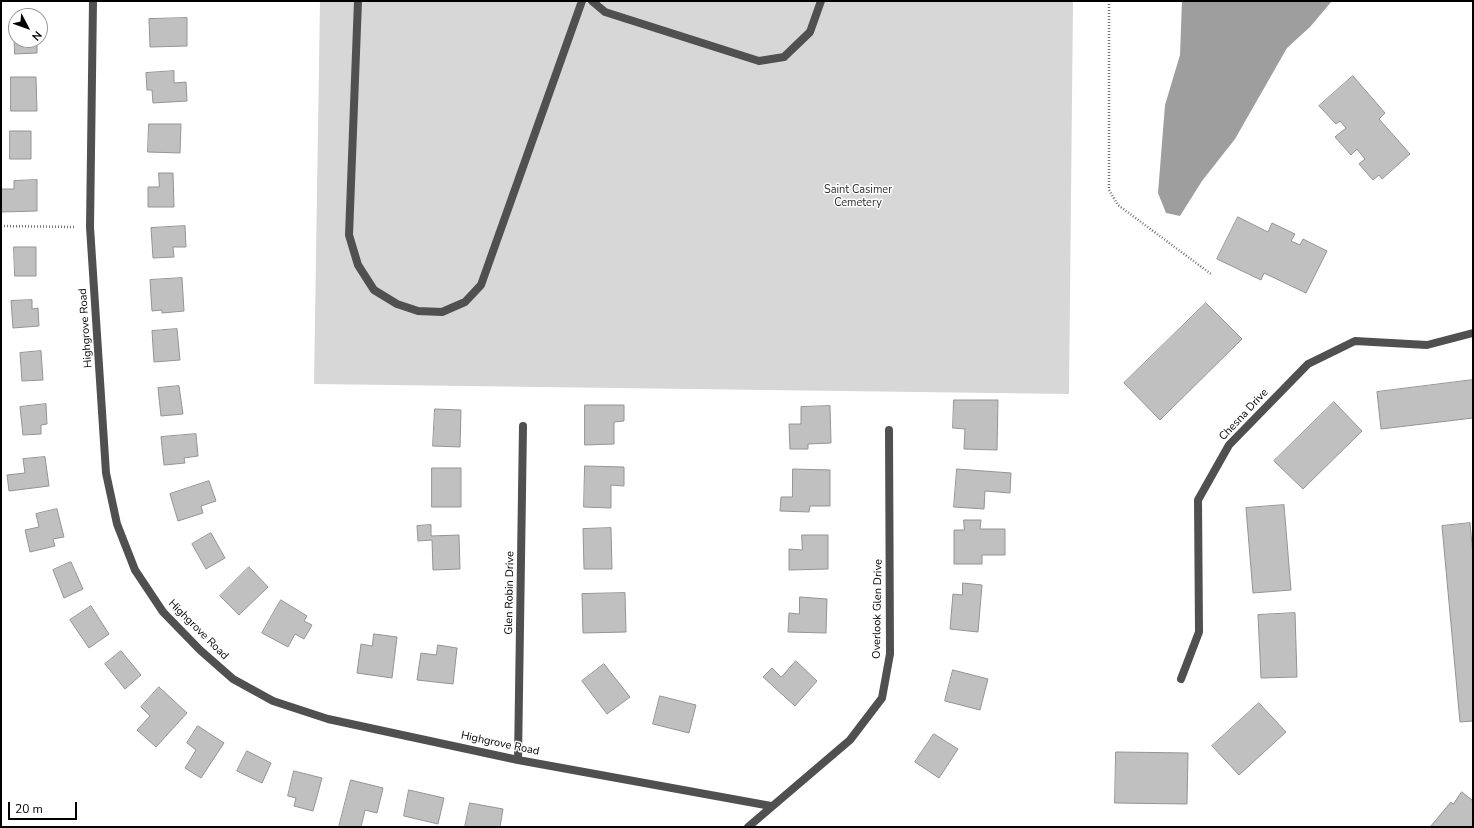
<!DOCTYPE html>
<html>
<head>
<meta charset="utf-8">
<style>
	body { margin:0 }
	#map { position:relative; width:1474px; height:828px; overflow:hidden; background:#fff; font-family:"Nunito Sans",sans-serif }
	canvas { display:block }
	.frame { position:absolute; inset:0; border:2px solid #000; pointer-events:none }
	.north { position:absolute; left:8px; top:8px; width:40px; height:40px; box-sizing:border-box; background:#fff; border:1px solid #999; border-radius:50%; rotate:131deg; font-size:11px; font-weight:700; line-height:16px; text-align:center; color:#000 }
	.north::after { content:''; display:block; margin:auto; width:14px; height:18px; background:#000; clip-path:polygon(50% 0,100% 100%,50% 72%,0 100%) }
	.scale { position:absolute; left:8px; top:802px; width:69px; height:18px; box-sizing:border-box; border:2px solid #000; border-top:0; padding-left:5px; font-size:12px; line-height:14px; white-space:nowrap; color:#000; -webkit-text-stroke:3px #fff; paint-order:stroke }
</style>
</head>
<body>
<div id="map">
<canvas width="1474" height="828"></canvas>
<div class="frame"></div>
<div class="north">N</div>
<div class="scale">20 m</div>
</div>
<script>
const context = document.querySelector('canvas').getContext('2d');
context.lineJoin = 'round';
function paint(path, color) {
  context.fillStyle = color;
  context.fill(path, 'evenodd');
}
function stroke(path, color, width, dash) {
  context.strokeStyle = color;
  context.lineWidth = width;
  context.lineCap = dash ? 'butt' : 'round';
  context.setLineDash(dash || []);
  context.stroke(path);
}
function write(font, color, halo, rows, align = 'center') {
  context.font = font + ' "Nunito Sans",sans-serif';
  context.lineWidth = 3;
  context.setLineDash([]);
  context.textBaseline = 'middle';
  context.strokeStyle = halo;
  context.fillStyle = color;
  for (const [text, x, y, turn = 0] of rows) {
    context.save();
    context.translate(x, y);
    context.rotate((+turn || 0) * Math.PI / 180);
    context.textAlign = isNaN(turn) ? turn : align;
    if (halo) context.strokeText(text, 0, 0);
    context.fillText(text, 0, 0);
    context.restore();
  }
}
paint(new Path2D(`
	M320,1H1073L1069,394L314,384Z`), '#d7d7d7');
paint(new Path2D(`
	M1182,1H1332L1310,27L1287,48L1235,139L1202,181L1180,216L1166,213L1158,193L1165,105L1180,55Z`), '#9e9e9e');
const building = new Path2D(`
	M187,18V46L150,47L149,19Z
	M14,27H16V40H37V53L15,54Z
	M174,71V83L186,82L187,101L153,103L152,90H147L146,73Z
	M1353,76L1385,113L1379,119L1410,154L1382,179L1379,175L1373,180L1359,164L1365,159L1357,149L1351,155L1335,137L1346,128L1340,121L1336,124L1319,106Z
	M11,77H36L37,111H11Z
	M149,124H181L180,153L148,152Z
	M10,131H31V159H10Z
	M159,173H173L174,207H148V187H159Z
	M37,180V211L1,212V189H14V181Z
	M1238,217L1268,232L1272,223L1295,234L1291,241L1300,245L1303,239L1327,251L1306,293L1264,273L1261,280L1217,259Z
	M185,226L186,247H173L174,257L153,258L151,228Z
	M14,247H36V276H15Z
	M182,278L184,311L162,313V310L152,311L150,280Z
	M32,300V309L38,308L39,326L13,328L11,301Z
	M1206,303L1242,339L1160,420L1124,383Z
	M177,329L180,360L154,362L152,331Z
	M41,351L43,380L22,381L20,353Z
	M1473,380V418L1381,429L1377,392Z
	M179,386L183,414L161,416L158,388Z
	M954,400H998L997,450L964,449L965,429L953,428Z
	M1334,402L1362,431L1303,489L1274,461Z
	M46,404L47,424L41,425V434L23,435L20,407Z
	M585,405H624V421L614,422V444L585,445Z
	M830,406L831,443L808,444V449H790L789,424H801V407Z
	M435,409L461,410L460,447L433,446Z
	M196,434L198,456L184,458L185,463L164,465L161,437Z
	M45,457L49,486L9,491L7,475L25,473L23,459Z
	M585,466L624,467V486L611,485V508L584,507Z
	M432,468H461V507H432Z
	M793,469L830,470V506H810L809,512L780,511L781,497H792Z
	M957,469L1011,473L1010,493L985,491L984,509L954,507Z
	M209,481L216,501L201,506L203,513L178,521L170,494Z
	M1284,505L1291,590L1253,593L1246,508Z
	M57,509L64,537L53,539L55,546L30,552L25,530L39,527L36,514Z
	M964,520H981L980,529H1005V555H982V564H954V530H964Z
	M1470,523L1473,555V721L1460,722L1442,526Z
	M431,525V536L459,535L460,569L433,570L432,540L418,541L417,526Z
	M611,528L612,569H584L583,529Z
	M211,533L225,558L206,569L192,544Z
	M802,535H828V569L789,570V549L802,550Z
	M71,562L83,589L64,598L53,570Z
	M249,567L268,587L239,615L220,596Z
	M963,583L982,585L978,632L950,629L953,594L962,595Z
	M625,593L626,632L583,633L582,594Z
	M800,597L827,599L826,633L788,632L789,613L799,614Z
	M281,600L307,616L304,621L312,625L304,639L295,634L288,647L262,633Z
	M91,606L109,634L89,648L70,620Z
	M1295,613L1297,677L1261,678L1258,615Z
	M374,634L397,637L392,678L357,673L361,644L372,646Z
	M438,645L457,648L453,684L417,680L421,653L436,655Z
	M121,651L141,675L125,689L105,664Z
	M796,661L817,681L795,706L763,677L772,668L781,677Z
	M604,664L630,697L607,714L582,681Z
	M953,670L988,679L980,710L945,701Z
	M159,687L187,713L156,747L137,730L150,716L141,707Z
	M660,696L696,705L689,733L653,724Z
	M1259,703L1286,732L1239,775L1212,746Z
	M198,726L224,743L201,778L185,768L196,750L187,743Z
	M934,734L958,749L939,778L915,762Z
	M247,751L271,763L262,783L237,771Z
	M1116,752L1188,753L1187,804L1115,803Z
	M294,771L322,778L313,811L294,806L296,798L288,796Z
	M351,780L383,788L377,813L365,810L361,827H339Z
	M409,790L444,798L438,824L404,816Z
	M1462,792L1473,801V827H1430L1451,802L1453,804Z
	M470,803L503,809L500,827H465Z`);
paint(building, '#c0c0c0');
stroke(building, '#949494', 1);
stroke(new Path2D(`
	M1109,1V190L1118,205L1211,274
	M1,226L74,227`), '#727272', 2.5, [1, 2]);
stroke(new Path2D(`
	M358,1L349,235L358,265L374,290L397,304L418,311L442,312L465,302L481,285L582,1
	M592,1L605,12L759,61L784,57L810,32L821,1`), '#505050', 8);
stroke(new Path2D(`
	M93,1L90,227L106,473L117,524L135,570L163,612L200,650L233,679L273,701L328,719L518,760L771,806
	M1181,679L1199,632L1198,500L1229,445L1308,364L1355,341L1427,345L1473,333
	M518,760L523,426
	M748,827L850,740L882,698L890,654L889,430`), '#505050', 8);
write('11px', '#2e2e2e', '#fff', [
	["Saint Casimer",858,190],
	["Cemetery",858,203]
]);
write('11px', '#000', '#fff', [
	["Highgrove Road",86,328,-94],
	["Chesna Drive",1244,415,-47],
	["Glen Robin Drive",510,593,-89],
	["Overlook Glen Drive",878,609,-89],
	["Highgrove Road",198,630,45],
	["Highgrove Road",500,744,12]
]);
</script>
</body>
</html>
